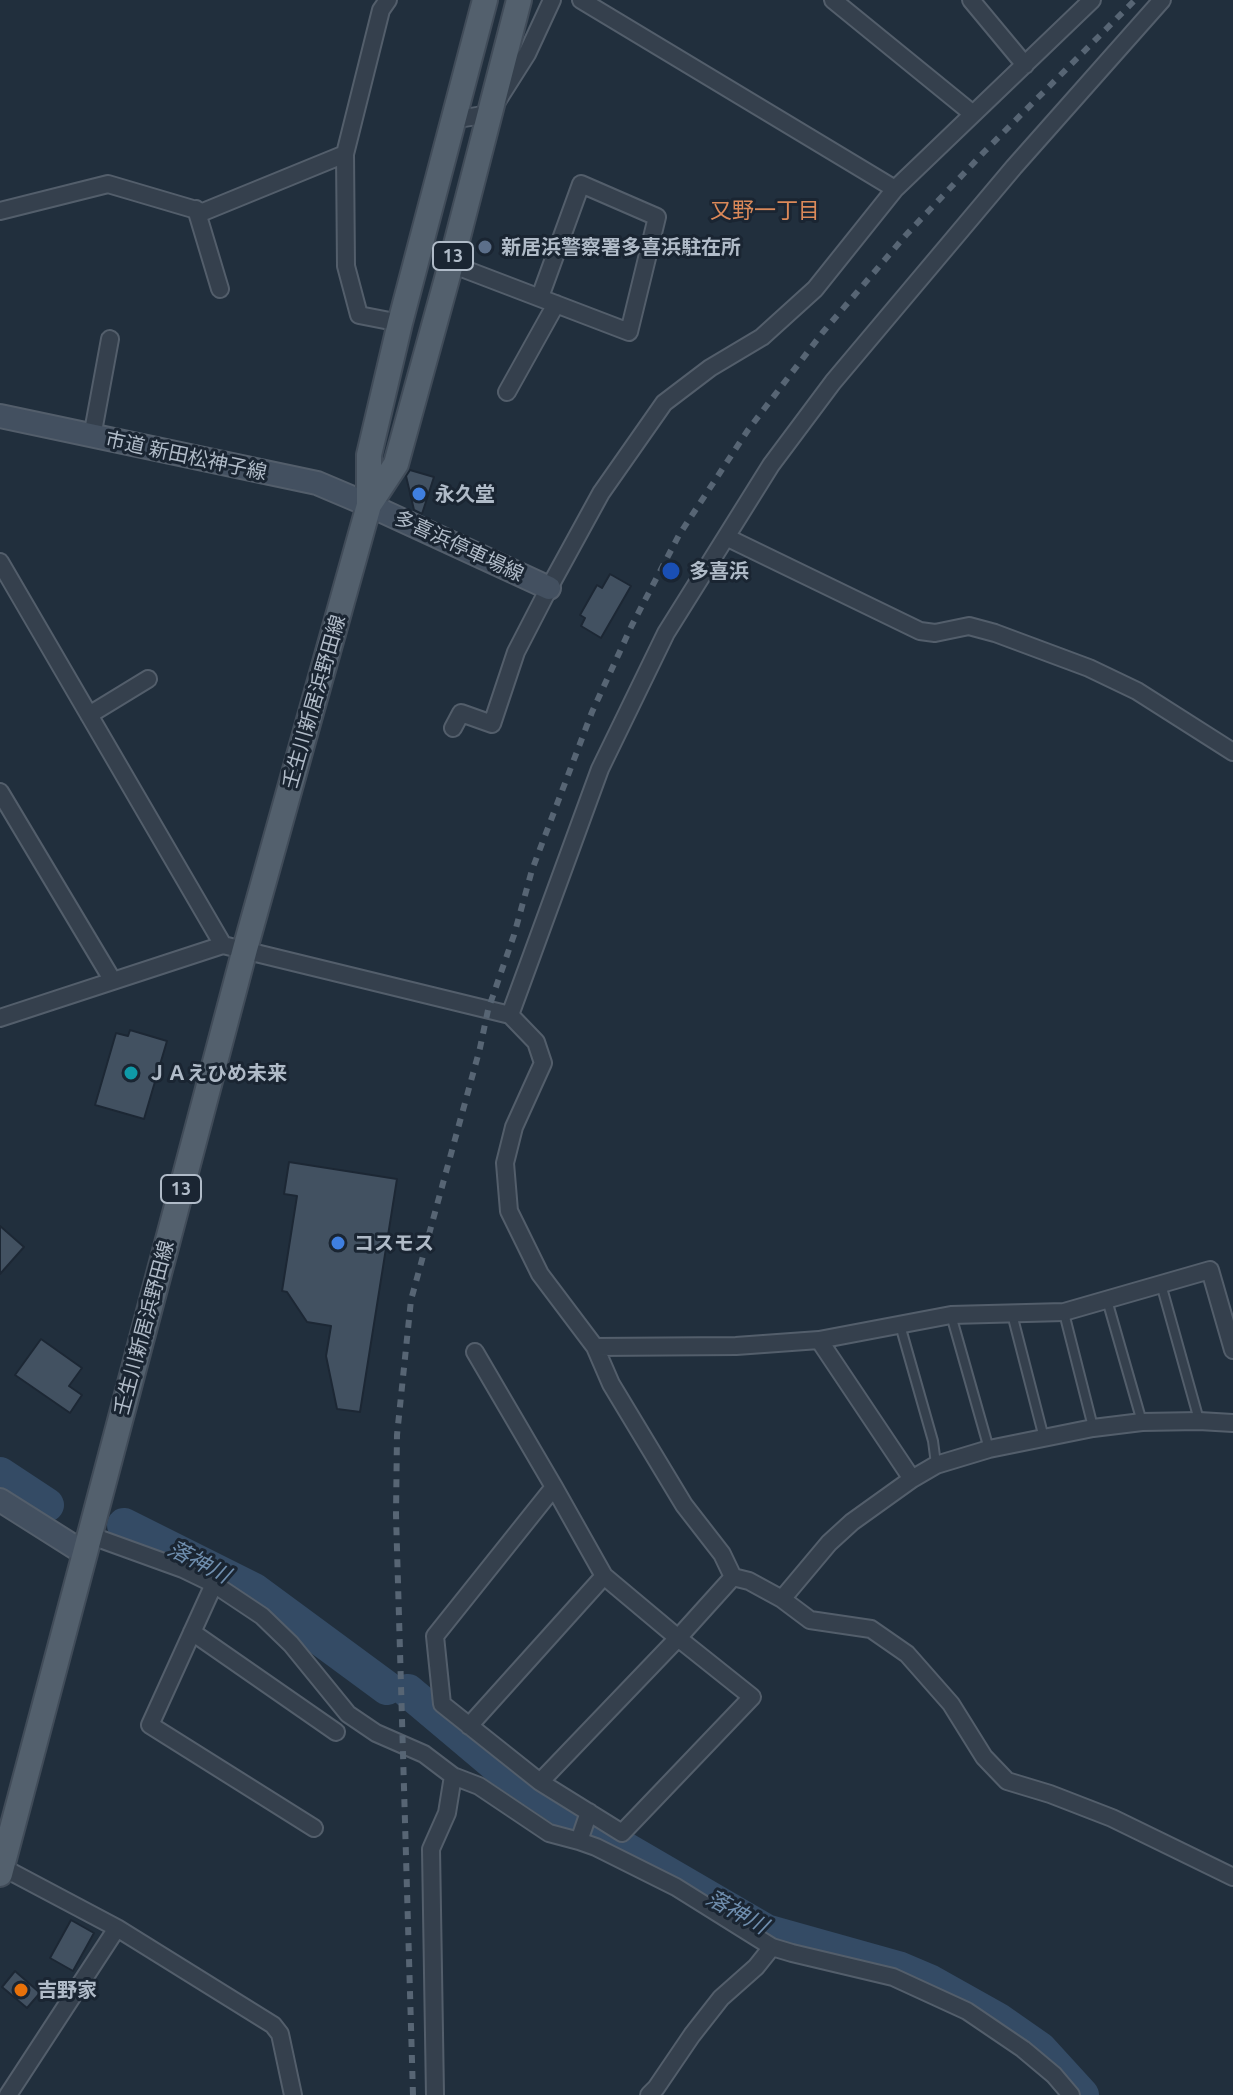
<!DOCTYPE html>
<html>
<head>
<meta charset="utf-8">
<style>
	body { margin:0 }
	canvas { display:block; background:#212f3d }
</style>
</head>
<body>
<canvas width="1233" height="2095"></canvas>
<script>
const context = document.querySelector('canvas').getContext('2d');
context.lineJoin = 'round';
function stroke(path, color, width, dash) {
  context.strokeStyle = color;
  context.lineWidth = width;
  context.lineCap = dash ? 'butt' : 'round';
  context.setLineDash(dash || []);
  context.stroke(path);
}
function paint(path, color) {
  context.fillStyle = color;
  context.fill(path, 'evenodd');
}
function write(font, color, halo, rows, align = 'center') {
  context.font = font + ' Ubuntu,"Noto Sans JP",sans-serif';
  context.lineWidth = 6;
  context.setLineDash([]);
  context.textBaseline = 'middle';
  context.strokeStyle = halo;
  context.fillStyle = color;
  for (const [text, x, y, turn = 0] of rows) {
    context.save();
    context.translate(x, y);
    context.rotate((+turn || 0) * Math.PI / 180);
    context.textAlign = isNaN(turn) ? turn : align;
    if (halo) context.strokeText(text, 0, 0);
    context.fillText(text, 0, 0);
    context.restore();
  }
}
stroke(new Path2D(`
	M0,1474L47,1505
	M124,1525L254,1590L387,1688
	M408,1691L497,1766L596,1832L766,1931L898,1968L931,1982L997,2019L1040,2049L1082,2095`), '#344b65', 34);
const building = new Path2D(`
	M410,470L434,477L422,514L414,510L406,476Z
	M610,574L631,586L601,638L581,626L585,618L580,615L597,585L602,588Z
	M130,1030L167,1041L144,1119L95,1105L116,1033L128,1036Z
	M289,1162L397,1179L360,1412L337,1409L326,1356L331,1326L307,1322L287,1292L282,1291L297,1196L284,1194Z
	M0,1226L24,1247L0,1274Z
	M41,1339L82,1368L69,1386L82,1395L70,1413L15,1375Z
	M71,1920L94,1933L73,1971L50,1958Z
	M15,1971L40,1993L27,2008L2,1987Z`);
paint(building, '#425161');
stroke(building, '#1c2734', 2);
const lane = new Path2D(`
	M1161,1284L1199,1420
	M1107,1300L1142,1422
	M1064,1313L1093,1427
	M1012,1314L1044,1438
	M951,1315L989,1449
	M900,1325L933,1441L936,1464`);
const street = new Path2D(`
	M581,0L895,189
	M833,0L973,114
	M971,0L1025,65
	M452,120L489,114L527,54L552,0
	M345,154L346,266L359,315L400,323
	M196,209L220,289
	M0,211L108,184L203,212L345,154L381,10L388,0
	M451,264L629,332L657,217L581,184L540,297
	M507,392L556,304
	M92,437L110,339
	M726,537L920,631L935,633L969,626L995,633L1089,668L1137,691L1233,752
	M0,562L223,945
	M89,715L148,679
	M453,728L461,713L492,724L516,652L549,588L601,493L664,403L710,368L762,337L815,289L895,189L1092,0
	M0,792L113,981
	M510,1015L536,1042L543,1063L514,1127L505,1163L509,1211L540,1274L595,1347L611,1384L684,1505L722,1554L733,1577
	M0,1018L223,945L510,1015L600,769L666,633L771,465L833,382L1014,167L1162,0
	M819,1340L951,1315L1064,1312L1210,1270L1233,1350
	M595,1347L736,1346L819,1340L912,1479
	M475,1352L554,1487L604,1576L678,1638L733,1577L749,1581L782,1599L810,1620L871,1629L907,1654L951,1704L984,1757L1007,1781L1050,1794L1112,1818L1233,1877
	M89,1535L183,1569L214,1584L262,1616L291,1644L348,1714L376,1733L424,1754L453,1776L479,1786L549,1833L579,1841L589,1812
	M214,1584L150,1725L314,1828
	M782,1599L829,1543L852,1522L912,1479L936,1465L989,1449L1093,1428L1142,1422L1199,1421L1233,1423
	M192,1632L336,1732
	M469,1726L604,1576
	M540,1782L678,1638L752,1697L622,1833L540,1782L442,1704L435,1636L554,1487
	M579,1841L596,1847L676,1887L772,1947L792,1953L893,1977L967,2011L1023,2049L1054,2075L1071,2095
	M2,1867L117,1928L273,2025L280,2034L293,2095
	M8,2095L117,1928
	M435,2095L431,1849L447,1813L453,1776
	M649,2095L656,2088L692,2035L721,1998L756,1967L772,1947`);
const secondary = new Path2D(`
	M0,416L317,483L369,505L549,588
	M0,1500L84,1553`);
const primary = new Path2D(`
	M369,505L396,464L451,264L519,0
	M0,1874L245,949L369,505V455L400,323L485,0`);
stroke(lane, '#535e6b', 12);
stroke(street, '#535e6b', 20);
stroke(secondary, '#535e6b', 26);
stroke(primary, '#414c59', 28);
stroke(lane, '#35404d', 8);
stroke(street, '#35404d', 16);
stroke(secondary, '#435060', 22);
stroke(primary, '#53606d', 24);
stroke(new Path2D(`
	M413,2095L396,1515L397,1435L411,1300L480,1048L488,1010L514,935L532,870L592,712L632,625L679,535L748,430L823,332L906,235L984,152L1135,0`), '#576574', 6, [8, 8]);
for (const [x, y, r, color] of [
	[485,247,8,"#5c6f8a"],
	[419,494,8,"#3f7fe0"],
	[671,571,10,"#1a4fb4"],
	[131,1073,8,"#0f9aa8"],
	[338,1243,8,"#3f7fe0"],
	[21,1990,8,"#e8710a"]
]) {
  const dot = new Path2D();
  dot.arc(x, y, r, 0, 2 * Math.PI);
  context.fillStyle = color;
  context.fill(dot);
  stroke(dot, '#1a2532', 3);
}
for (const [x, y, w] of [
	[453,256,40],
	[181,1189,40]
]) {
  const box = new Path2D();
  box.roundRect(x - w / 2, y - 14, w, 28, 6);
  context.fillStyle = '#1a2532';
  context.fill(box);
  stroke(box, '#b0bbc8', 2);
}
write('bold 18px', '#b0bbc8', null, [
	["13",453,256],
	["13",181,1189]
]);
write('bold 20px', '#b0bbc8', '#1a2532', [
	["新居浜警察署多喜浜駐在所",501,247],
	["永久堂",435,494],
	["多喜浜",689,571],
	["ＪＡえひめ未来",147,1073],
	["コスモス",354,1243],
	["吉野家",37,1990]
], 'left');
write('20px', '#b0bbc8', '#1a2532', [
	["市道 新田松神子線",186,456,12],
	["多喜浜停車場線",459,546,25],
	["壬生川新居浜野田線",314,702,-74],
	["壬生川新居浜野田線",144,1328,-75]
]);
write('22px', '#db8959', '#1a2532', [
	["又野一丁目",765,211]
]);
write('italic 22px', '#6f8eae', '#1a2532', [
	["落神川",199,1562,27],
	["落神川",737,1912,29]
]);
</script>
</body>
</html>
